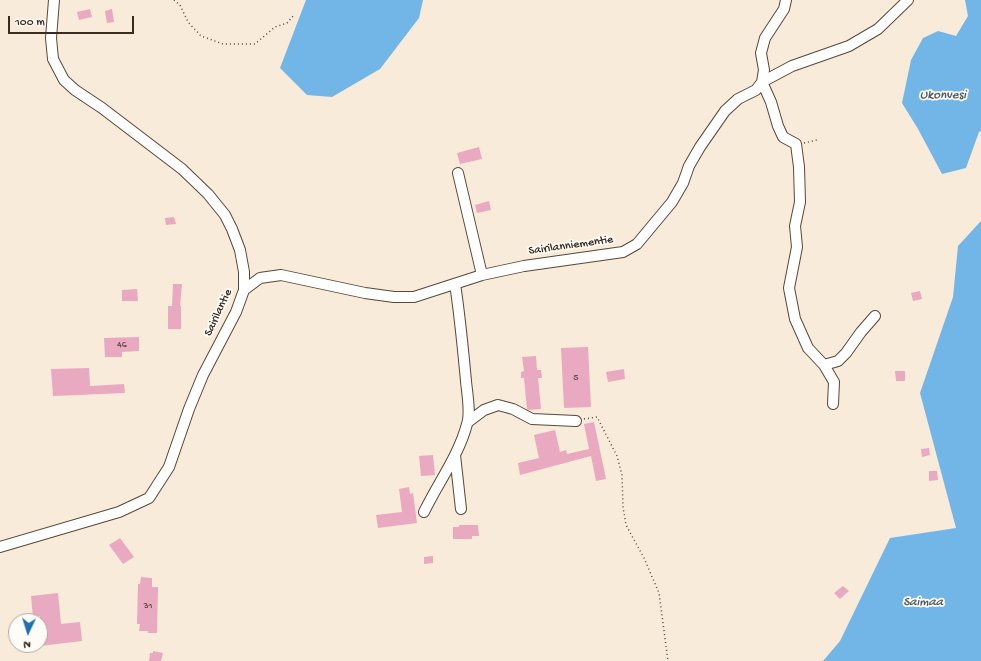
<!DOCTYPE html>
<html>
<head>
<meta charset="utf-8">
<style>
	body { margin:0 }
	#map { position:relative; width:981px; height:661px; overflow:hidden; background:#f9ebd9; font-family:"Gochi Hand",sans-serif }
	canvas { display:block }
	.north { position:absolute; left:8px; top:613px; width:40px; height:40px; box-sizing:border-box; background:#fdfcf7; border:1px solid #afa8a0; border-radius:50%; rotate:184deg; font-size:11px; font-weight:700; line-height:16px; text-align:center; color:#3b2a1e }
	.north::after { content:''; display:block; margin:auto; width:14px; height:18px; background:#1f6fb2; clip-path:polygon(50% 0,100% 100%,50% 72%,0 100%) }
	.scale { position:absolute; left:8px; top:16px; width:126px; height:18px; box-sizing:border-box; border:2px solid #3b2a1e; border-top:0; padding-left:5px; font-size:12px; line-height:14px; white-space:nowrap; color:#3b2a1e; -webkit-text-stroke:3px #fdfcf7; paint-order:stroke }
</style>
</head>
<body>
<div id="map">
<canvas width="981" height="661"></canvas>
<div class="north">N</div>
<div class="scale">100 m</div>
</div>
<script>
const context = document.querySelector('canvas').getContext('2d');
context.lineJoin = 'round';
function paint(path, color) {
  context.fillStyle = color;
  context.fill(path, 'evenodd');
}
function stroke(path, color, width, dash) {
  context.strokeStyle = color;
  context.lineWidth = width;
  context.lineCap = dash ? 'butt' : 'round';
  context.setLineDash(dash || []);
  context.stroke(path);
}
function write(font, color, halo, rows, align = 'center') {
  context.font = font + ' "Gochi Hand",sans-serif';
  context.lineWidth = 3.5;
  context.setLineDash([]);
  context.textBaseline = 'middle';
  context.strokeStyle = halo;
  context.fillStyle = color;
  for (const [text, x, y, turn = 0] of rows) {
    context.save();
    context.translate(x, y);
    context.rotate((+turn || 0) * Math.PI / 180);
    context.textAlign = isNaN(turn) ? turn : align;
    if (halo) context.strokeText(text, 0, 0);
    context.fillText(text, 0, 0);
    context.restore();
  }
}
paint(new Path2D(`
	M306,0H423L419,18L380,69L332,97L307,95L280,68Z
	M965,0H981V131L979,132L966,168L942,174L918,129L902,103L911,60L923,38L938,31L956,36L968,16Z
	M981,221V661H823L840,641L890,538L956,528L920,393L953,297L958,246Z`), '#72b6e8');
paint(new Path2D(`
	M90,9L92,17L79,20L77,12Z
	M112,9L114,22L107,23L105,11Z
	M479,147L482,159L460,164L457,153Z
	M489,201L491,210L477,213L475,205Z
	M174,217L176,224L166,225L165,218Z
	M173,284H182L180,306H181V329H168V306H172Z
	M137,289L138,301H122V290Z
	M920,291L922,299L913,301L911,293Z
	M139,337V351L122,352V357H105L104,338Z
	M588,347L591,407L564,408L561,348Z
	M536,356L537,370H541L542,378H538L541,409L529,410L527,409L524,378H521V372L524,371L522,357Z
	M89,368L90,386L124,384L125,393L53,396L51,369Z
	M624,369L625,379L608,382L606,372Z
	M895,371H905V381H896Z
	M594,422L606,479L596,481L591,456L520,475L518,463L539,458L534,435L555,430L560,452L566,450L567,454L589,449L584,424Z
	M929,448L930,455L922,457L921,449Z
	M433,455L435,475L421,476L419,456Z
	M929,471H937L938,480L929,481Z
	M409,487L410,494L413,493L417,523L378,528L376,515L402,512L399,489Z
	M459,525H478L479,536H472V539H453V527H459Z
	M120,538L134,557L123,564L109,545Z
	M433,556V563L424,564V557Z
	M141,577L152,578V587H158L157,633H148V631H139L140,624H137L138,584H140Z
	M843,586L849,591L840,599L834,593Z
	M58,593L61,624L80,622L82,641L40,646V616L33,617L31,596Z
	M153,651L163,653L161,661H149L150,653H153Z`), '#e9a9c1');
const minor = new Path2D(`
	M458,173L482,275
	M244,290L260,278L281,275L365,293L394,297H414L482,275L524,266L623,252L637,244L672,202L683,183L689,166L700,147L725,111L738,99L756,90L762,82L764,70L761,53L765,38L784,9L786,0
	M875,316L861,332L846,353L838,361L824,365L808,348L795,319L789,288L797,247L795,226L800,202L799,167L796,144L783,137L778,126L771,102L762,82L792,66L849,46L878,29L908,0
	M824,365L834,382L833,404
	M468,422L484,410L498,405L513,409L532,419L576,421
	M455,455L461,509
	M424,512C438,483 459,455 467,424C471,413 467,393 466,381C463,349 460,316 455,284
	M0,547L119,512L149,498L169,467L189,409L203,375L236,312L244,290V272L240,250L232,229L225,215L208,194L182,169L102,108L75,90L64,80L53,59L51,38L54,0`);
stroke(minor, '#58473a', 12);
stroke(new Path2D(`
	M174,0L180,5L188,22L201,36L223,44H255L275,27L287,23L293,16
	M804,143L817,140
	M584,419L597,417L617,456L622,475L623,507L626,525L644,558L659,593L668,661`), '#58473a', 1.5, [1, 3]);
stroke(minor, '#fff', 10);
write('10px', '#664a47', null, [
	["46",122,345],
	["5",576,378],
	["31",148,606]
]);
write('12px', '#3b2a1e', '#fdfcf7', [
	["Sairilanniementie",571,246,-8],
	["Sairilantie",219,313,-65]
]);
write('italic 13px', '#4e5b65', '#fdfcf7', [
	["Ukonvesi",943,96],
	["Saimaa",923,603]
]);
</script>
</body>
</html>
